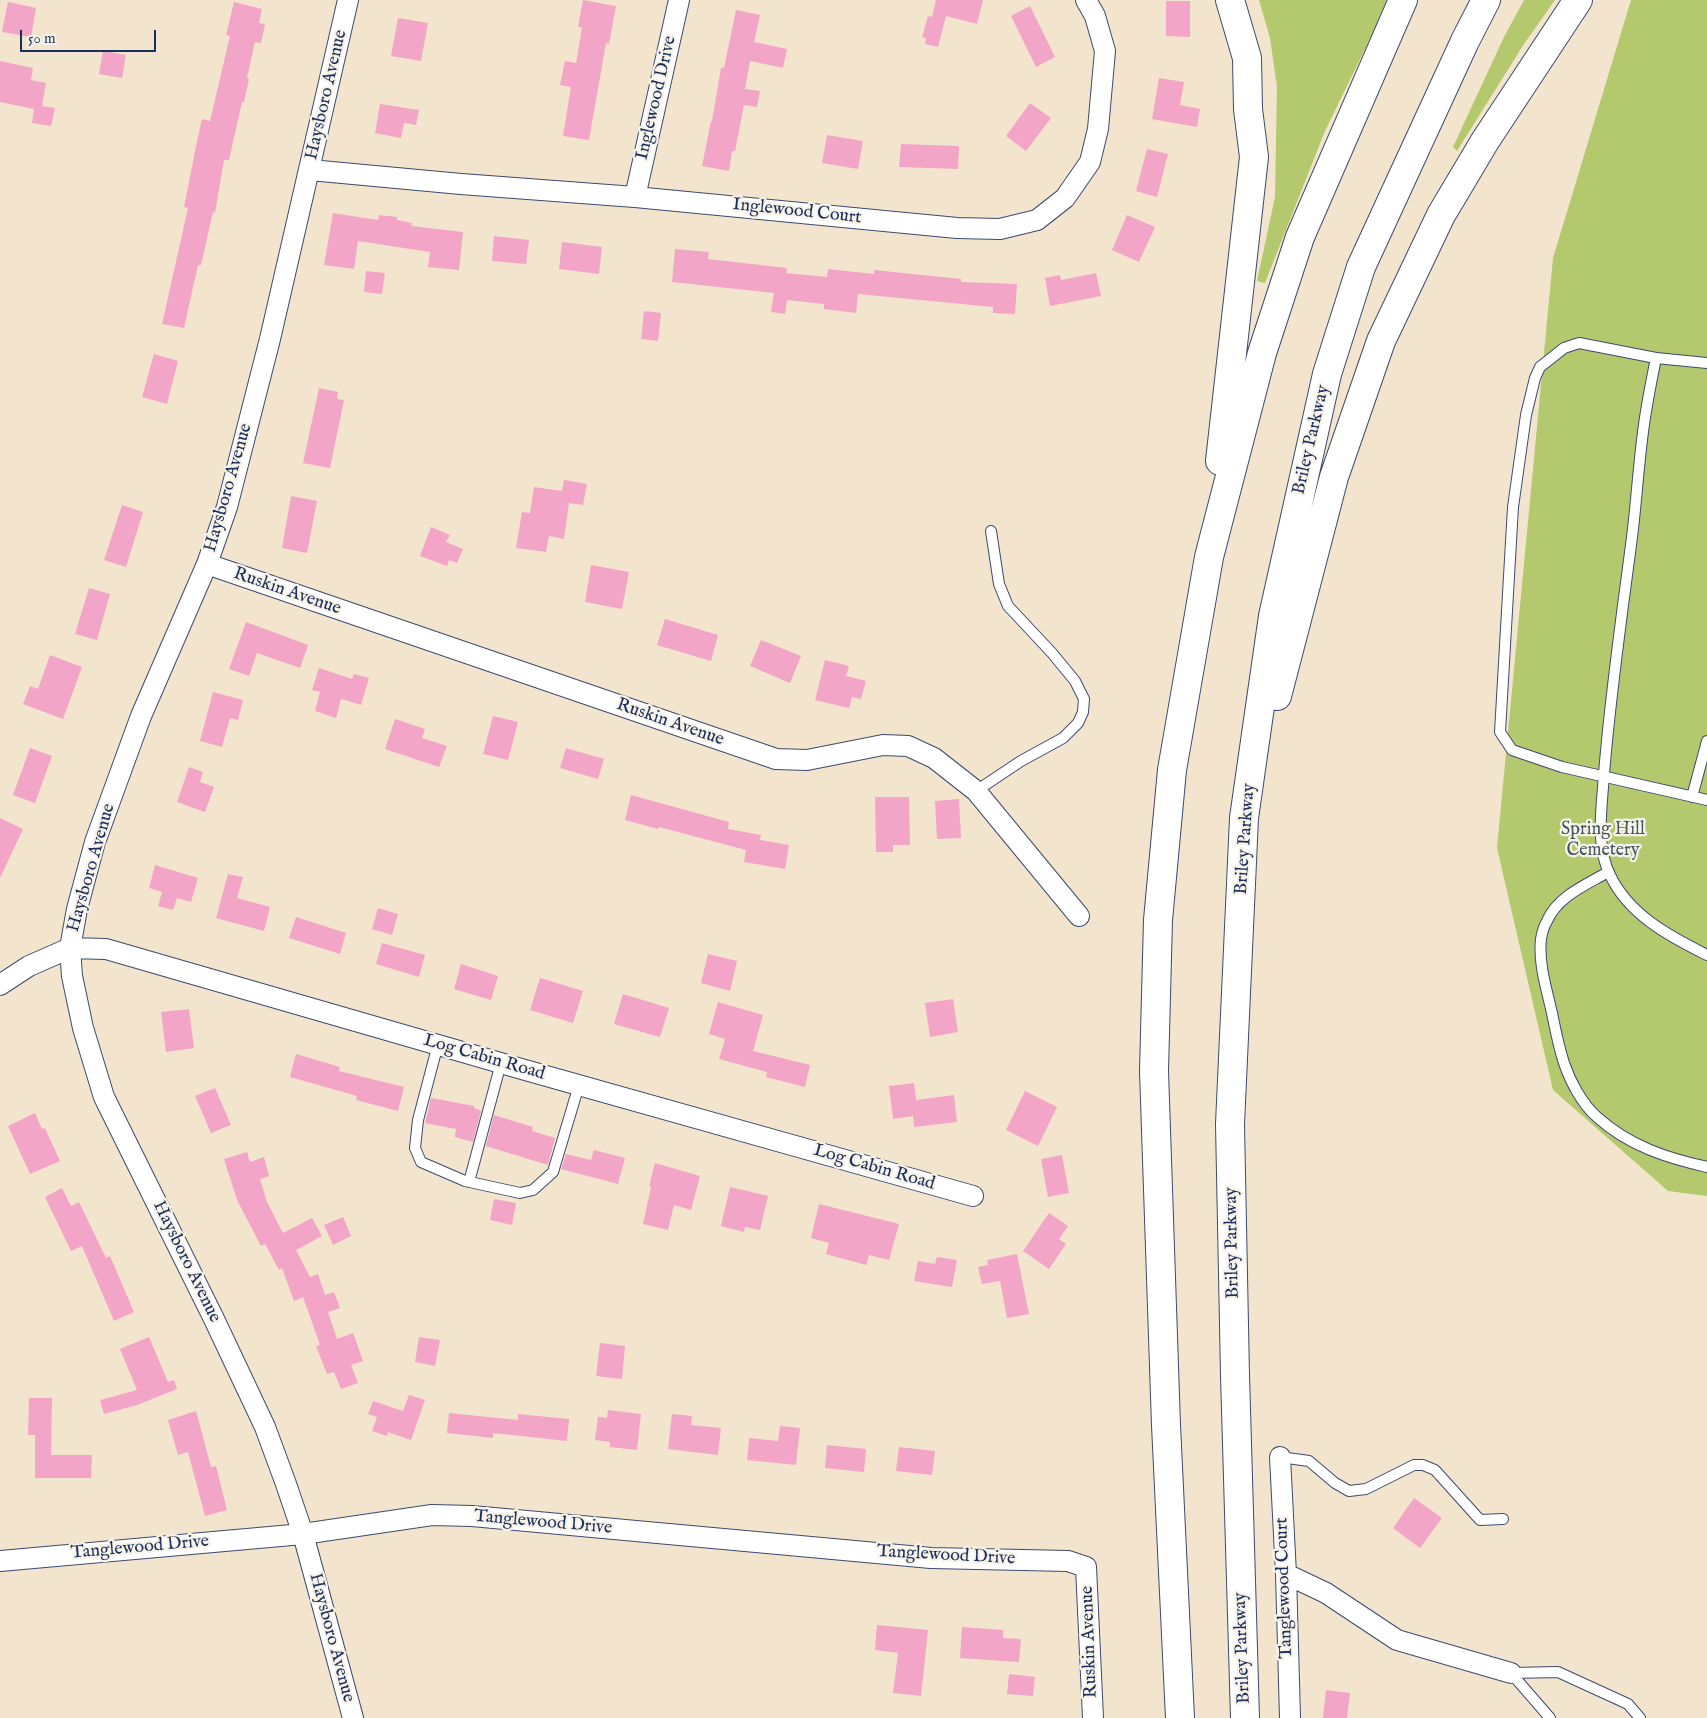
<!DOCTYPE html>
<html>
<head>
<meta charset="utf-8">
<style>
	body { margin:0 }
	#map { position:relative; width:1707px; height:1718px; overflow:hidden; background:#f3e5cd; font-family:"IM FELL English",serif }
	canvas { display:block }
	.scale { position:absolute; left:20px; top:30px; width:136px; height:22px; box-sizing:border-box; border:2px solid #1b2f5e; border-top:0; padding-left:6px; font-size:15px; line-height:18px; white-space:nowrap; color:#1b2f5e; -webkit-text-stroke:4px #f7f3e8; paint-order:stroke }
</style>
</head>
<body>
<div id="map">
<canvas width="1707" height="1718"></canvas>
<div class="scale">50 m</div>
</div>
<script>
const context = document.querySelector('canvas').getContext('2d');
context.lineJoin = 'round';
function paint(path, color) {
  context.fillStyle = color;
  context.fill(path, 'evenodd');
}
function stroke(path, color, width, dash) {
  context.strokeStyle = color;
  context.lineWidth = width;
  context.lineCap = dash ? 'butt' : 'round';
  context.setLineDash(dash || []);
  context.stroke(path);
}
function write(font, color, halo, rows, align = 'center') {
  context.font = font + ' "IM FELL English",serif';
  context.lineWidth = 4.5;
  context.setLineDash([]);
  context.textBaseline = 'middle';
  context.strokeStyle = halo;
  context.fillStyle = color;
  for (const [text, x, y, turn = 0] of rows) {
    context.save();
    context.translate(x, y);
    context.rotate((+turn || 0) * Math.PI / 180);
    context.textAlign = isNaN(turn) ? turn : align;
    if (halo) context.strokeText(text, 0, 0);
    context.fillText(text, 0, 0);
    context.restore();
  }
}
paint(new Path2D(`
	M1259,0H1389L1325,131L1265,283L1257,281L1275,197L1277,87L1270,38Z
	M1524,0H1555L1524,44L1457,151L1453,147L1504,37Z
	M1631,0H1707V1196L1668,1191L1553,1090L1497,848L1553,258Z`), '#b4c96d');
paint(new Path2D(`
	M583,0L616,6L609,44L606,43L589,140L563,136L571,87L560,85L565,61L576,63L582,27H578Z
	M936,0H983L977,24L946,16L938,47L925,44L926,38L922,37L928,16L932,17Z
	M1166,1H1190V37L1166,36Z
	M8,2L36,8L31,37L2,32Z
	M234,2L262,9L259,23L265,24L261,43L255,42L247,78L249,79L244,102H242L229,160H224L215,213L213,212L201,265H198L184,328L162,324L188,208L184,207L196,146L202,119L210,121L230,36L226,35Z
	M1030,6L1055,57L1036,67L1011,16Z
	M736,10L760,15L754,42L787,49L783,68L750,61L745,89L760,91L757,107L744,105L735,151H732L729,171L702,166L711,121H712L721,68H724Z
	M398,18L428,23L421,61L391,56Z
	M103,51L126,55L122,78L99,74Z
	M0,61L33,68L31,80L46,83L42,106L55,108L51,126L32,123L34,109L0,102Z
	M1159,78L1184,82L1180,105L1200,109L1197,127L1152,119Z
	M1030,103L1051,118L1026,151L1006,136Z
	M380,104L419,110L416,125L404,123L401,138L375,133Z
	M827,135L863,141L858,169L822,163Z
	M901,144L959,146L958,169L899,167Z
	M1147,149L1168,154L1157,197L1136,191Z
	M333,213L378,220L379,215L397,217V220L412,223L411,226L463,232L459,270L428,267L430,252L358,241L354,269L324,265Z
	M1127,215L1155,227L1139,262L1112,250Z
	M494,236L529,240L526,264L492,261Z
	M562,242L602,247L599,274L559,269Z
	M675,249L709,252L708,259L787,268L786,273L827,277L828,269L874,274V270L961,279V282L1017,284L1015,314L993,313V307L858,294L856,313L824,309V304L787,300L785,314L771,312L774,293L672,282Z
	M366,271L385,273L382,294L364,292Z
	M1096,273L1101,296L1050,306L1045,278L1060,275L1061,280Z
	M644,311L661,313L658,341L641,339Z
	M154,354L178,361L167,404L142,397Z
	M319,388L338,392L337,399L344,400L330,468L303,463Z
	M564,480L587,484L583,505L569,503L564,539L549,536L546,552L516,548L522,512L530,513L534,487L562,491Z
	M291,496L317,501L307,553L282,548Z
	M122,505L143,512L126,567L104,560Z
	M431,527L450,535L446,542L463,549L457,563L449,560L447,566L420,556Z
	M591,565L629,572L622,609L585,602Z
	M89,588L110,594L97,640L75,634Z
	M665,619L718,635L711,661L657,645Z
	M246,622L308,645L300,668L257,653L249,676L229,669Z
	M761,640L801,656L790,683L750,666Z
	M50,655L82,667L63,719L23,704L30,686L38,689Z
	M825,660L849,666L846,676L866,681L861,699L852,697L849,708L815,700Z
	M319,668L352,679L354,674L369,678L361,705L341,699L336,718L315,711L320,692L312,690Z
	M213,692L243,700L238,720L230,718L222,747L200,741Z
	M493,716L518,722L508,760L483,754Z
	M395,719L425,729L422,738L447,746L439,767L385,749Z
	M30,748L52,756L35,803L13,795Z
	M566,748L604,759L598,779L560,768Z
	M189,767L203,772L200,782L214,787L205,812L177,802Z
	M631,795L729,822L728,829L761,835L760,840L789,845L785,869L744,862L746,850L659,827L658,829L625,820Z
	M875,797H909L910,845H893V852H876Z
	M959,799L961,838L937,839L935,801Z
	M0,818L23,829L0,878Z
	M155,865L198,878L191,902L177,898L173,910L158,906L162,892L149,888Z
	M228,874L243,877L237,898L270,907L264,931L216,918Z
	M378,908L398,914L392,935L372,929Z
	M296,917L346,933L340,954L289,938Z
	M382,943L425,955L419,977L376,964Z
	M708,954L737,961L730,991L701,983Z
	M461,964L498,976L491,1000L454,989Z
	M540,978L583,991L573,1023L530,1010Z
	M623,994L669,1008L660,1037L614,1024Z
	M953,999L958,1032L930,1037L925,1003Z
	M718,1002L763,1015L753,1051L810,1065L805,1087L766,1077L767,1072L719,1059L725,1039L709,1034Z
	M189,1009L194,1048L166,1052L161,1012Z
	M296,1054L340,1067L339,1071L404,1087L398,1111L356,1100L357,1096L290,1077Z
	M914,1083L916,1100L954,1095L957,1122L914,1127L913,1116L893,1119L889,1086Z
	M215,1088L231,1125L211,1133L195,1096Z
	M1025,1091L1057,1107L1038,1146L1006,1130Z
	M431,1098L474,1106V1108L481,1111L473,1142L455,1137L456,1129L425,1123Z
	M35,1113L42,1129L45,1128L60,1161L30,1174L8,1126Z
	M494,1115L533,1127L532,1131L555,1138L548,1165L486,1146Z
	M594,1150L625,1158L618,1184L561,1169L566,1154L591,1160Z
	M247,1152L250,1162L264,1157L269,1176L260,1179L267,1202L283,1233L312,1218L322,1236L296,1250L310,1277L318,1274L325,1295L334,1292L340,1308L328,1312L337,1339L353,1333L363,1361L351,1365L358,1383L341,1389L334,1372L327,1374L316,1346L320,1345L303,1297L294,1301L282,1268L279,1270L265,1244L261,1246L237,1200L224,1159Z
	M1062,1155L1069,1193L1048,1197L1041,1159Z
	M655,1163L700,1176L691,1210L674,1205L668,1230L643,1224L651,1187L649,1186Z
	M730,1187L768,1196L760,1230L745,1227L744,1232L721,1226Z
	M62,1188L71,1206L79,1202L106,1258L110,1256L134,1312L114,1321L82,1246L71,1251L45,1197Z
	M494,1199L516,1203L512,1225L490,1220Z
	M819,1204L899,1224L889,1260L869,1255L866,1265L826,1254L829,1243L811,1238Z
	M1049,1213L1068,1226L1059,1239L1066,1244L1049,1269L1023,1251Z
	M343,1217L351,1236L333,1245L324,1225Z
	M1017,1254L1029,1314L1007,1318L1000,1281L982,1284L978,1267L988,1265L987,1260Z
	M937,1257L957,1260L952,1287L914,1281L918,1261L935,1264Z
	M149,1337L168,1382L174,1380L177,1389L137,1405L104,1414L100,1400L137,1390L120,1349Z
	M419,1337L440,1340L435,1366L415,1362Z
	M600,1343L625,1346L622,1379L596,1376Z
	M409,1395L425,1400L411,1440L388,1432L387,1436L372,1431L377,1417L368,1414L373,1401L403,1411Z
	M29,1398H52L51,1455H92L91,1478H35V1435H28Z
	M608,1410L641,1414L637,1450L610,1447V1442L595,1440L598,1417L607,1418Z
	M196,1411L211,1467L216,1466L227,1510L205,1516L188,1452L178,1455L168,1420Z
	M449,1413L518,1420V1414L569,1419L567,1441L493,1433V1438L447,1433Z
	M672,1414L692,1416L691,1425L721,1428L718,1455L668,1449Z
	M780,1426L800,1428L796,1465L747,1460L749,1438L778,1441Z
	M827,1445L866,1449L864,1472L825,1468Z
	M899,1447L935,1451L932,1475L896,1471Z
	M1414,1498L1442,1518L1420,1548L1393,1528Z
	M877,1625L928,1630L921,1696L893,1693L898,1653L875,1650Z
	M962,1627L1003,1630V1638L1021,1639L1019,1662L960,1658Z
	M1009,1674L1035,1677L1033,1696L1007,1694Z
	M1326,1690L1350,1693L1347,1718H1323Z`), '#f2a5c7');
const lane = new Path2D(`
	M1656,358C1651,383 1646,407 1643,432C1638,470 1636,508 1631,545C1621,621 1610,698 1604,774C1602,807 1595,845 1610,875C1629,915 1669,936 1707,955
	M1707,363L1656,358L1579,343L1564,348L1540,367L1535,378L1526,415L1513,507L1500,732L1512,750L1562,767L1707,800
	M976,791L1021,761L1063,738L1078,723L1083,712L1084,699L1075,681L1052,653L1008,606L999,584L991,531
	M1692,797L1707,741
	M1608,872C1586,885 1558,896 1547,921C1544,926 1542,933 1541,939C1538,965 1548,993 1553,1018C1556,1033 1559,1048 1564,1063C1570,1081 1582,1104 1597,1117C1629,1146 1667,1158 1707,1167
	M438,1044L418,1120L415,1148L421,1162L465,1181L520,1193L533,1190L553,1172L579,1085
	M469,1182L501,1063
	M1280,1457L1309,1461L1335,1483L1349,1491L1366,1489L1414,1465H1423L1435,1470L1480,1520L1503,1519
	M1511,1673L1558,1672L1628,1704L1640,1718
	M1511,1673L1550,1718`);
const street = new Path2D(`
	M348,0L270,339L227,507L207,564L141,716L95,842L77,909L70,948L72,976L83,1028L104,1097L214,1319L265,1427L286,1484L303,1534L353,1718
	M310,170L461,184L635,197L957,228L1000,229L1037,220L1065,198L1090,162L1098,129L1105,51L1095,16L1086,0
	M635,197L679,0
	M207,564L776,759L807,760L883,745L908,746L934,758L976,791L1079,916
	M0,985L29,966L70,948L106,949L518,1068L973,1196
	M1280,1457L1286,1574L1290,1718
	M0,1561L303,1534L432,1515L472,1516L931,1558L1068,1561L1086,1567L1093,1718
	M1286,1574L1326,1593L1397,1640L1511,1673`);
const highway = new Path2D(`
	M1220,461L1254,157L1248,109L1247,58L1230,0
	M1277,696L1334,477L1381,341L1441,215L1485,141L1578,0
	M1180,1718L1166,1425L1154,1071L1158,920L1172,770L1209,557L1262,353L1300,237L1403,0
	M1245,1718L1235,1375L1230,1124L1244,818L1273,616L1327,374L1361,267L1465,41L1486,0`);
stroke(lane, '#3b4a6f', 12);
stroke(street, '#3b4a6f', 22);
stroke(highway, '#3b4a6f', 30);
stroke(lane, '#fff', 10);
stroke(street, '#fff', 20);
stroke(highway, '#fff', 28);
write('18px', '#1b2f5e', '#f7f3e8', [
	["Haysboro Avenue",327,95,-77],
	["Inglewood Drive",657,98,-77],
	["Inglewood Court",797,212,6],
	["Briley Parkway",1312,440,-77],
	["Haysboro Avenue",229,488,-74],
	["Ruskin Avenue",287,592,19],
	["Ruskin Avenue",670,723,19],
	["Briley Parkway",1246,839,-86],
	["Haysboro Avenue",92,868,-74],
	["Log Cabin Road",484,1058,16],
	["Log Cabin Road",874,1168,16],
	["Briley Parkway",1233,1243,-91],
	["Haysboro Avenue",186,1262,64],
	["Tanglewood Drive",543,1523,5],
	["Tanglewood Drive",140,1548,-5],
	["Tanglewood Drive",946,1556,3],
	["Tanglewood Court",1285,1588,-92],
	["Haysboro Avenue",331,1638,75],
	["Ruskin Avenue",1090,1642,-92],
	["Briley Parkway",1243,1648,-92]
]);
write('18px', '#415662', '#f7f3e8', [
	["Spring Hill",1603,830],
	["Cemetery",1603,851]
]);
</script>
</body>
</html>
